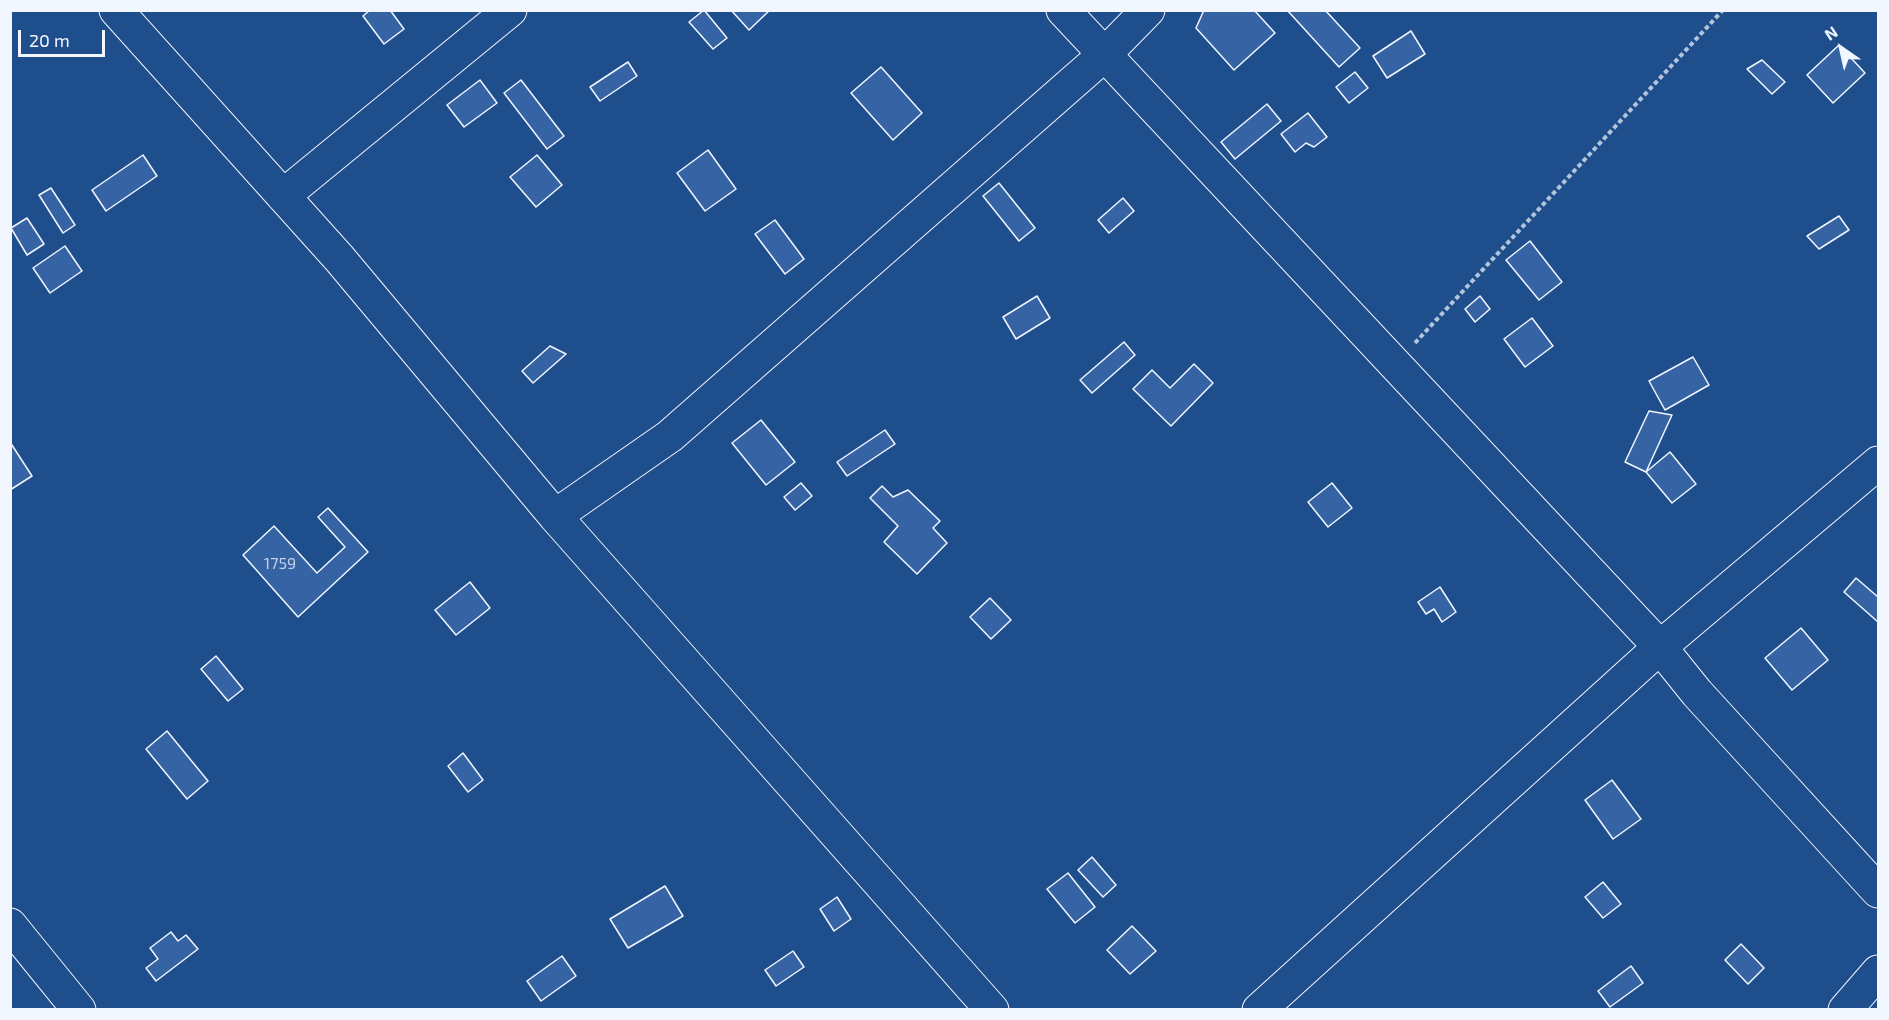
<!DOCTYPE html>
<html>
<head>
<meta charset="utf-8">
<style>
	body { margin:0 }
	#map { position:relative; width:1889px; height:1020px; overflow:hidden; background:#1f4e8c; font-family:"Exo 2",sans-serif }
	canvas { display:block }
	.frame { position:absolute; inset:0; border:12px solid #f2f6ff; pointer-events:none }
	.north { position:absolute; left:1811px; top:18px; width:60px; height:60px; -webkit-text-stroke:4px #1f4e8c; paint-order:stroke; rotate:326deg; font-size:16px; font-weight:700; line-height:24px; text-align:center; color:#f2f6ff }
	.north::after { content:''; display:block; margin:auto; width:21px; height:27px; background:#f2f6ff; clip-path:polygon(50% 0,100% 100%,50% 72%,0 100%) }
	.scale { position:absolute; left:18px; top:30px; width:87px; height:27px; box-sizing:border-box; border:3px solid #f2f6ff; border-top:0; padding-left:8px; font-size:18px; line-height:21px; white-space:nowrap; color:#f2f6ff; -webkit-text-stroke:4px #1f4e8c; paint-order:stroke }
</style>
</head>
<body>
<div id="map">
<canvas width="1889" height="1020"></canvas>
<div class="frame"></div>
<div class="north">N</div>
<div class="scale">20 m</div>
</div>
<script>
const context = document.querySelector('canvas').getContext('2d');
context.lineJoin = 'round';
function paint(path, color) {
  context.fillStyle = color;
  context.fill(path, 'evenodd');
}
function stroke(path, color, width, dash) {
  context.strokeStyle = color;
  context.lineWidth = width;
  context.lineCap = dash ? 'butt' : 'round';
  context.setLineDash(dash || []);
  context.stroke(path);
}
function write(font, color, halo, rows, align = 'center') {
  context.font = font + ' "Exo 2",sans-serif';
  context.lineWidth = 4.5;
  context.setLineDash([]);
  context.textBaseline = 'middle';
  context.strokeStyle = halo;
  context.fillStyle = color;
  for (const [text, x, y, turn = 0] of rows) {
    context.save();
    context.translate(x, y);
    context.rotate((+turn || 0) * Math.PI / 180);
    context.textAlign = isNaN(turn) ? turn : align;
    if (halo) context.strokeText(text, 0, 0);
    context.fillText(text, 0, 0);
    context.restore();
  }
}
const building = new Path2D(`
	M370,10H390L404,29L384,44L363,16Z
	M704,10L727,38L713,49L689,22Z
	M731,10H770L749,30Z
	M1204,10H1254L1275,33L1234,70L1196,28Z
	M1287,10H1325L1360,48L1339,67Z
	M1411,31L1425,54L1387,78L1373,56Z
	M1839,45L1865,73L1833,103L1807,75Z
	M1762,60L1785,82L1772,94L1747,69Z
	M628,62L637,76L600,101L590,87Z
	M881,67L922,113L893,140L851,93Z
	M1355,72L1368,88L1349,103L1336,87Z
	M480,80L497,103L464,127L447,105Z
	M521,80L564,136L547,149L504,93Z
	M1267,104L1281,121L1235,159L1221,142Z
	M1308,113L1327,137L1314,147L1306,143L1295,152L1281,134Z
	M708,150L736,189L705,211L677,173Z
	M143,155L157,176L106,211L92,190Z
	M537,155L562,185L536,207L510,177Z
	M999,183L1035,228L1019,241L983,196Z
	M51,188L75,225L63,233L39,195Z
	M1123,198L1134,211L1109,233L1098,220Z
	M1839,216L1849,230L1819,249L1807,236Z
	M27,218L44,244L27,255L11,228Z
	M775,220L804,259L785,274L755,234Z
	M1530,241L1562,282L1539,300L1506,260Z
	M65,246L82,271L50,293L33,268Z
	M1037,296L1050,318L1016,339L1003,317Z
	M1480,296L1490,309L1475,322L1465,309Z
	M1532,318L1553,346L1525,367L1504,339Z
	M1124,342L1135,355L1092,393L1080,380Z
	M550,346L566,354L533,383L522,371Z
	M1693,357L1709,385L1665,410L1649,381Z
	M1194,364L1213,383L1171,426L1133,389L1152,370L1170,388Z
	M1649,411L1672,415L1646,472L1625,462Z
	M761,420L795,462L766,485L732,443Z
	M885,430L895,444L847,476L837,462Z
	M10,442L32,476L10,490Z
	M1670,452L1696,484L1672,503L1646,472Z
	M801,483L812,496L795,510L784,497Z
	M1332,483L1352,508L1328,527L1308,502Z
	M882,486L893,497L908,490L940,521L933,528L947,543L917,574L884,542L898,526L870,498Z
	M328,508L368,552L298,617L243,555L274,526L317,573L345,547L318,517Z
	M1856,578L1878,597V622L1844,592Z
	M470,582L490,608L456,635L435,610Z
	M1440,587L1456,612L1442,622L1434,609L1426,614L1418,602Z
	M990,598L1011,620L991,639L970,617Z
	M1801,628L1828,660L1792,690L1765,658Z
	M216,656L243,689L228,701L201,669Z
	M167,731L208,781L187,799L146,749Z
	M463,753L483,780L468,792L448,766Z
	M1612,780L1641,819L1613,839L1585,800Z
	M1092,857L1116,885L1103,897L1078,870Z
	M1068,873L1095,907L1075,923L1047,889Z
	M1603,882L1621,904L1603,918L1585,897Z
	M665,886L683,916L628,948L610,919Z
	M837,897L851,919L834,931L820,909Z
	M1132,926L1156,951L1130,974L1107,950Z
	M171,932L178,941L186,935L198,949L156,981L146,968L158,959L150,948Z
	M1741,944L1764,968L1748,984L1725,960Z
	M793,951L804,967L776,986L765,970Z
	M562,956L576,976L541,1001L527,981Z
	M1631,966L1643,983L1610,1007L1598,991Z`);
paint(building, '#3563a3');
stroke(building, '#f2f6ff', 1.5);
const minor = new Path2D(`
	M116,10L339,258L555,516L992,1010
	M1063,10L1660,647L1697,693L1878,891
	M283,196L510,10
	M555,516L670,436L1103,56L1148,10
	M10,925L79,1010
	M1259,1010L1660,647L1878,463
	M1845,1010L1878,972`);
stroke(minor, '#f2f6ff', 35);
stroke(new Path2D(`
	M1415,343L1723,10`), '#b3c4dc', 4, [4.5, 3]);
stroke(minor, '#1f4e8c', 33);
write('16px', '#c3d1e8', null, [
	["1759",280,564]
]);
</script>
</body>
</html>
